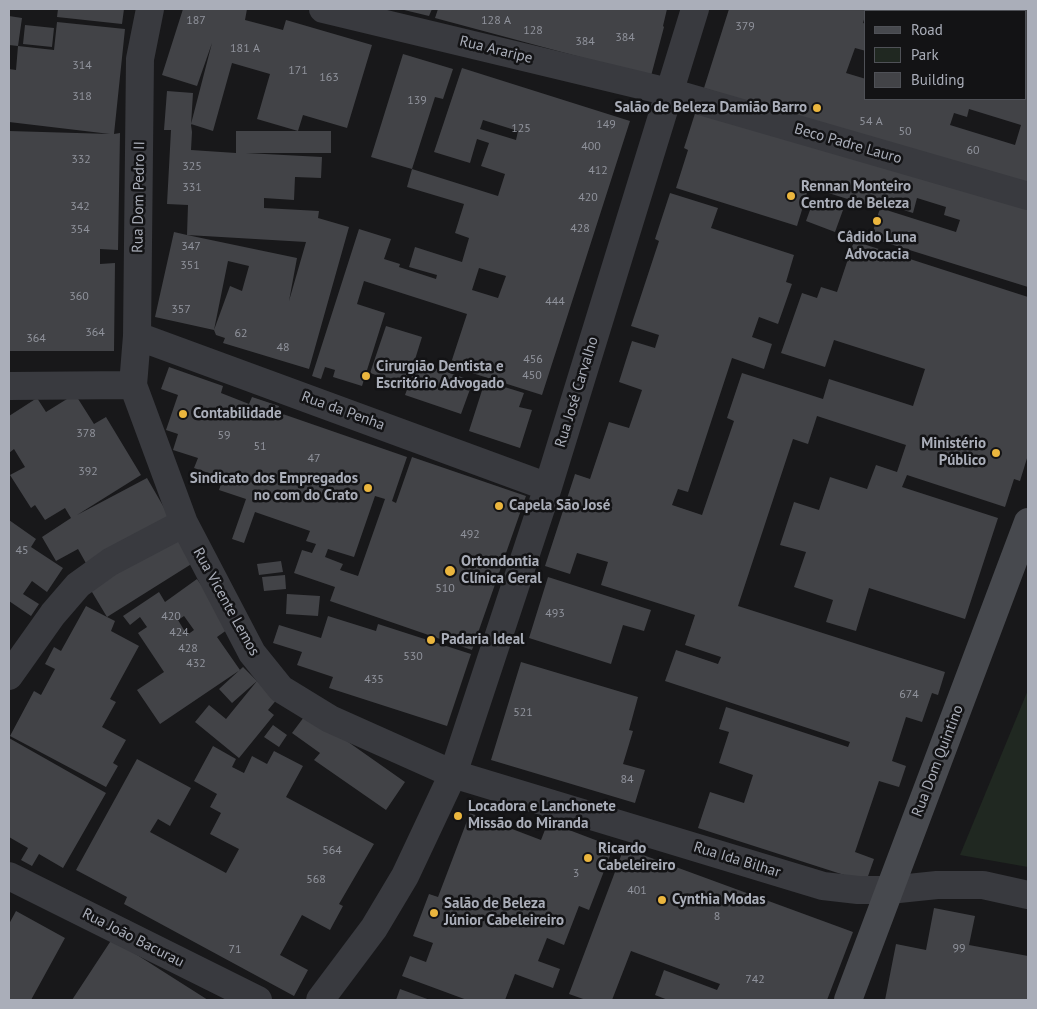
<!DOCTYPE html>
<html>
<head>
<meta charset="utf-8">
<style>
	body { margin:0 }
	#map { position:relative; width:1037px; height:1009px; overflow:hidden; background:#18181a; font-family:"PT Sans",sans-serif }
	canvas { display:block }
	.frame { position:absolute; inset:0; border:10px solid #aaaeb9; pointer-events:none }
	.legend { position:absolute; left:864px; top:10px; width:162px; height:90px; box-sizing:border-box; background:#131315; border:1px solid #4f5157; margin:0; padding:6px 9px; list-style:none; font-size:15px; color:#aaaeb9 }
	.legend li { display:flex; align-items:center; gap:10px; height:25px }
	.legend b { width:25px; border:1px solid #4f5157 }
</style>
</head>
<body>
<div id="map">
<canvas width="1037" height="1009"></canvas>
<div class="frame"></div>
<ul class="legend">
<li><b style="height:6px;background:#47494e"></b>Road</li>
<li><b style="height:14px;background:#202821"></b>Park</li>
<li><b style="height:14px;background:#424347"></b>Building</li>
</ul>
</div>
<script>
const context = document.querySelector('canvas').getContext('2d');
context.lineJoin = 'round';
function paint(path, color) {
  context.fillStyle = color;
  context.fill(path, 'evenodd');
}
function stroke(path, color, width, dash) {
  context.strokeStyle = color;
  context.lineWidth = width;
  context.lineCap = dash ? 'butt' : 'round';
  context.setLineDash(dash || []);
  context.stroke(path);
}
function write(font, color, halo, rows, align = 'center') {
  context.font = font + ' "PT Sans",sans-serif';
  context.lineWidth = 5;
  context.setLineDash([]);
  context.textBaseline = 'middle';
  context.strokeStyle = halo;
  context.fillStyle = color;
  for (const [text, x, y, turn = 0] of rows) {
    context.save();
    context.translate(x, y);
    context.rotate((+turn || 0) * Math.PI / 180);
    context.textAlign = isNaN(turn) ? turn : align;
    if (halo) context.strokeText(text, 0, 0);
    context.fillText(text, 0, 0);
    context.restore();
  }
}
paint(new Path2D(`
	M1028,690V867L960,855Z`), '#202821');
paint(new Path2D(`
	M58,9H124L122,24L57,17Z
	M183,9H247L245,20L283,30L286,20L372,45L347,128L303,115L298,131H331V153H246L322,157L321,178L295,177L294,200L264,198V208L319,211L318,218L349,227L309,369L223,343L225,338L216,335L214,330L230,286L242,291L249,266L228,261L214,330L155,317L174,232L187,235L297,258L289,301L306,242L187,235L188,205L167,204L171,130H164L167,91L193,93L191,125L192,132L191,150L236,153V131H298L257,119L270,74L232,63L213,131L191,124L212,43L197,86L162,75Z
	M400,9H432L429,16Z
	M438,9H667L663,26L664,27L651,76L435,18Z
	M729,9H867L863,23L866,24V51L855,48L846,73L866,79V99H1026V11H1000L1001,9H1028V190L704,88ZM969,109L1021,125L1015,145L950,125L954,113L967,117Z
	M898,9H957L963,11H897Z
	M9,16L22,18L18,46L9,45Z
	M57,22L125,29L114,134L120,133L118,250L100,249V264L115,263L114,351H9V131L110,134L9,122V69L16,70L18,46L54,50Z
	M25,25L54,28L52,47L23,44Z
	M403,54L453,69L443,99L435,97L412,169L371,157Z
	M462,68L630,121L542,395L450,366L467,314L364,281L357,304L385,313L362,386L333,377L335,370L325,367L321,379L312,376L359,229L391,239L384,259L400,264L399,267L436,279L437,275L409,267L415,247L462,262L469,238L455,233L464,204L407,187L412,169L498,196L505,174L481,166L489,143L477,139L470,163L434,152ZM483,120L518,131L516,140L480,129ZM479,268L506,276L498,298L472,290Z
	M698,104L1028,203V287L871,238L880,208L956,232L960,220L944,215L946,207L917,198L913,213L869,199L867,205L809,187L797,226L676,188L688,150L684,148Z
	M670,193L718,208L711,228L794,255L786,282L792,284L778,324L759,317L752,337L772,344L764,369L732,358L688,492L678,489L672,505L702,515L734,421L727,418L742,373L823,399L829,379L913,406L925,369L834,340L825,367L781,353L802,293L817,298L821,287L837,292L854,241L1028,297V455L1020,481L1014,479L1005,507L907,475L902,487L998,518L965,619L869,588L856,631L826,622L833,600L794,587L806,552L780,545L794,502L819,510L830,477L867,489L876,465L897,472L906,445L817,416L808,444L793,439L738,606L945,672L938,695L932,693L922,722L906,717L892,761L906,766L899,787L879,781L855,852L874,859L866,882L698,828L710,792L744,803L753,775L719,763L729,732L719,729L726,707L848,747L850,742L665,681L676,650L718,664L721,657L685,645L695,615L601,585L608,562L577,553L570,574L545,566L575,474L590,479L609,422L629,428L642,390L619,382L632,341L655,348L659,335L631,326L659,241L655,239Z
	M814,199L843,210L835,232L806,221Z
	M386,326L422,337L407,385L370,373Z
	M417,362L473,381L461,414L405,395Z
	M169,367L223,386L221,393L249,404L252,397L279,406L277,412L407,457L392,501L396,503L412,457L526,496L472,650L330,601L335,587L294,573L302,550L312,553L316,544L306,541L310,531L255,512L244,543L232,539L246,499L219,490L223,478L194,468L198,458L173,450L178,434L166,430L178,395L161,389ZM375,496L385,499L358,576L340,570L343,564L325,557L328,549L354,557Z
	M485,381L524,393L519,407L532,410L520,448L469,431Z
	M75,394L94,424L106,417L141,475L77,515L147,478L170,518L87,565L78,549L56,561L42,537L71,518L65,508L45,520L35,505L31,508L10,475L25,467L14,449L9,453V416L37,398L46,412Z
	M9,520L36,539L31,547L63,568L47,592L32,581L23,594L39,604L31,616L9,601Z
	M175,534L193,563L107,617L115,621L111,631L139,646L110,699L116,702L102,727L126,740L113,763L118,766L106,787L10,736L34,691L41,695L55,669L45,664L54,647L61,651L86,606L107,617L89,587Z
	M281,561L283,572L259,575L257,564Z
	M285,575L286,589L264,591L262,577Z
	M548,577L651,610L644,631L623,625L611,664L529,638Z
	M197,579L231,627L217,637L240,670L160,724L137,690L164,672L138,633L147,627L140,617L130,625L123,616L159,592L165,602ZM184,616L194,630L187,635L178,620Z
	M287,594L320,596L318,616L286,614Z
	M328,616L376,631L378,624L471,654L447,726L329,688L333,677L297,665L302,652L273,643L279,625L321,638Z
	M521,662L638,697L629,730L633,731L623,764L645,770L635,803L491,760Z
	M243,667L257,681L278,698L268,710L274,715L239,758L195,722L209,705L226,719L257,681L232,703L219,689Z
	M307,713L405,782L386,810L314,760L320,753L292,733Z
	M273,725L287,735L279,747L264,737Z
	M9,738L106,793L63,868L39,854L32,866L21,860L28,848L9,837Z
	M213,746L236,759L232,767L244,773L252,756L267,764L274,751L303,766L286,797L374,844L339,904L343,906L330,930L302,915L280,955L308,970L294,996L124,904L127,897L76,870L137,759L191,788L170,826L158,819L150,832L226,873L239,849L210,834L221,813L210,807L217,794L194,781Z
	M470,813L541,840L548,822L598,841L596,847L611,853L589,910L579,906L564,945L547,938L538,961L560,969L553,988L515,974L505,1000H467L402,976L410,956L426,962L433,943L413,936L429,894L438,897Z
	M624,848L853,932L827,1000H668L655,995L664,970L717,990L720,984L631,951L612,1000H586L569,994Z
	M934,908L975,916L969,945L1028,956V1000H885L896,944L926,950Z
	M16,911L65,938L31,1000H9V924Z
	M112,939L208,1000H72Z
	M400,989L430,1000H396Z`), '#424347');
stroke(new Path2D(`
	M150,9L140,59L137,336L133,385L184,523L252,653L281,689L330,719L453,774L823,886L858,890H889L937,885H983L1028,895
	M323,9L669,92L1028,196
	M137,336L548,487
	M9,386L133,385
	M9,676L53,614L78,585L110,562L184,523
	M9,876L258,1000
	M320,1000L374,928L405,876L453,774L548,487L695,9`), '#393a3f', 28);
stroke(new Path2D(`
	M848,1000L1028,522`), '#47494e', 28);
for (const [x, y, r, color] of [
	[817,108,5,"#ebb63e"],
	[791,196,5,"#ebb63e"],
	[877,221,5,"#ebb63e"],
	[366,376,5,"#ebb63e"],
	[183,414,5,"#ebb63e"],
	[996,453,5,"#ebb63e"],
	[368,488,5,"#ebb63e"],
	[499,506,5,"#ebb63e"],
	[450,571,6,"#ebb63e"],
	[431,640,5,"#ebb63e"],
	[458,816,5,"#ebb63e"],
	[588,858,5,"#ebb63e"],
	[662,900,5,"#ebb63e"],
	[434,913,5,"#ebb63e"]
]) {
  const dot = new Path2D();
  dot.arc(x, y, r, 0, 2 * Math.PI);
  context.fillStyle = color;
  context.fill(dot);
  stroke(dot, '#131315', 2);
}
write('12px', '#90939c', null, [
	["187",196,21],
	["128 A",496,21],
	["379",745,27],
	["128",533,31],
	["384",625,38],
	["384",585,42],
	["181 A",245,49],
	["314",82,66],
	["171",298,71],
	["163",329,78],
	["318",82,97],
	["139",417,101],
	["54 A",871,122],
	["149",606,125],
	["125",521,129],
	["50",905,132],
	["400",591,147],
	["60",973,151],
	["332",81,160],
	["325",192,167],
	["412",598,171],
	["331",192,188],
	["420",588,198],
	["342",80,207],
	["428",580,229],
	["354",80,230],
	["347",191,247],
	["351",190,266],
	["360",79,297],
	["444",555,302],
	["357",181,310],
	["364",95,333],
	["62",241,334],
	["364",36,339],
	["48",283,348],
	["456",533,360],
	["450",532,376],
	["378",86,434],
	["59",224,436],
	["51",260,447],
	["47",314,459],
	["392",88,472],
	["492",470,535],
	["45",22,551],
	["510",445,589],
	["493",555,614],
	["420",171,617],
	["424",179,633],
	["428",188,649],
	["530",413,657],
	["432",196,664],
	["435",374,680],
	["674",909,695],
	["521",523,713],
	["84",627,780],
	["564",332,851],
	["3",576,874],
	["568",316,880],
	["401",637,891],
	["8",717,917],
	["99",959,949],
	["71",235,950],
	["742",755,980]
]);
write('15px', '#aaaeb9', '#131315', [
	["Rua Araripe",496,50,14],
	["Beco Padre Lauro",848,144,16],
	["Rua Dom Pedro II",139,197,-89],
	["Rua José Carvalho",577,392,-73],
	["Rua da Penha",343,411,20],
	["Rua Vicente Lemos",226,602,61],
	["Rua Dom Quintino",938,761,-69],
	["Rua Ida Bilhar",737,860,17],
	["Rua João Bacurau",133,938,27]
]);
write('bold 15px', '#aaaeb9', '#131315', [
	["Salão de Beleza Damião Barro",807,108,"right"],
	["Rennan Monteiro",801,187],
	["Centro de Beleza",801,204],
	["Câdido Luna",877,238,"center"],
	["Advocacia",877,255,"center"],
	["Cirurgião Dentista e",376,367],
	["Escritório Advogado",376,384],
	["Contabilidade",193,414],
	["Ministério",986,444,"right"],
	["Público",986,461,"right"],
	["Sindicato dos Empregados",358,479,"right"],
	["no com do Crato",358,496,"right"],
	["Capela São José",509,506],
	["Ortondontia",461,562],
	["Clínica Geral",461,579],
	["Padaria Ideal",441,640],
	["Locadora e Lanchonete",468,807],
	["Missão do Miranda",468,824],
	["Ricardo",598,849],
	["Cabeleireiro",598,866],
	["Cynthia Modas",672,900],
	["Salão de Beleza",444,904],
	["Júnior Cabeleireiro",444,921]
], 'left');
</script>
</body>
</html>
